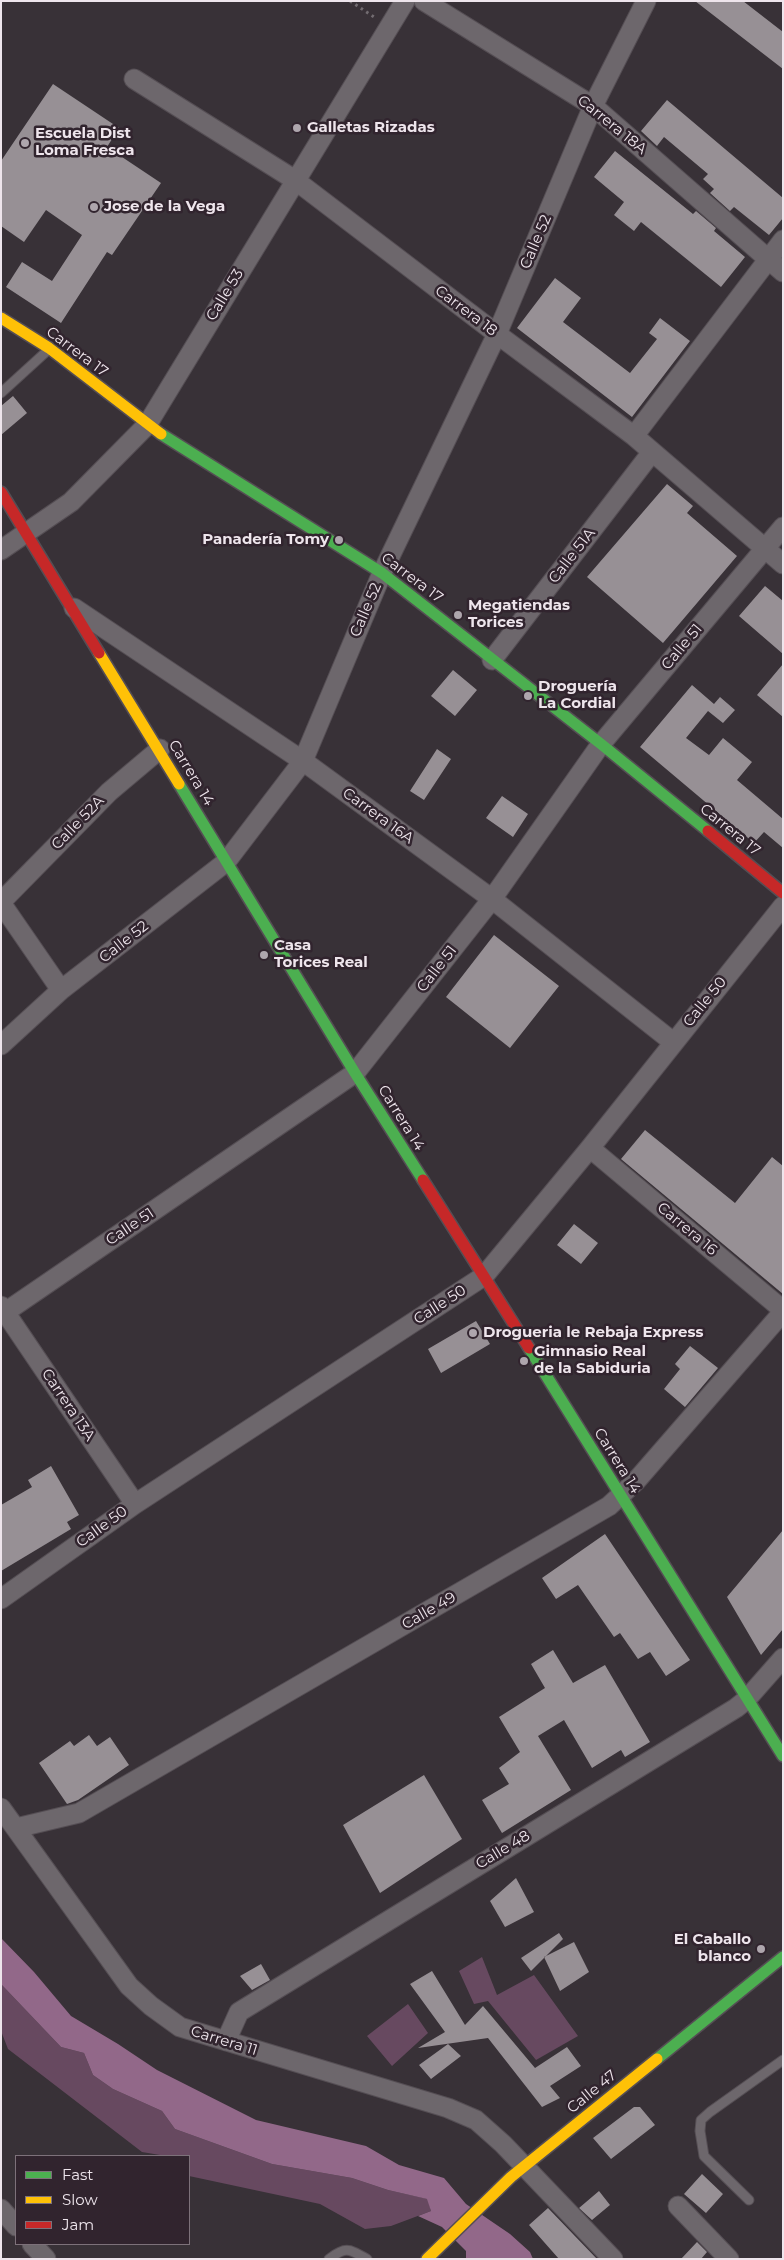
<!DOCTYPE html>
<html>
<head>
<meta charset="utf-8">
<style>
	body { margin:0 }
	#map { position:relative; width:784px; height:2260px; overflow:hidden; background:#383137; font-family:Montserrat,sans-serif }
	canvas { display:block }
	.frame { position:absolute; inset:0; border:2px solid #eee5ec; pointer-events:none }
	.legend { position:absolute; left:15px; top:2155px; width:175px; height:90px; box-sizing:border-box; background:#31242e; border:1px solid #7d717a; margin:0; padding:6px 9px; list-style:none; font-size:15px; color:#eee5ec }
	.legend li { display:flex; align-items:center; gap:10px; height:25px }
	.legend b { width:25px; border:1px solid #7d717a }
</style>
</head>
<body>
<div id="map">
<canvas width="784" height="2260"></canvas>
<div class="frame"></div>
<ul class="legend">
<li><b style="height:6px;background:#4caf50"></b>Fast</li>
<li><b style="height:6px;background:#ffc107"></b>Slow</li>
<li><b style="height:6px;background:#c62828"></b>Jam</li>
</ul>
</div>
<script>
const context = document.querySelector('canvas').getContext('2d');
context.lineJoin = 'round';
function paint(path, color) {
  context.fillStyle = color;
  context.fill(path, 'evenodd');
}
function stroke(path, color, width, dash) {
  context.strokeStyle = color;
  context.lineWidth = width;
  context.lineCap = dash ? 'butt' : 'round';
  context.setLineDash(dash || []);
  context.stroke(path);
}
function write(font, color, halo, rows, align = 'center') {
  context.font = font + ' Montserrat,sans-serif';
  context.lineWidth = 5;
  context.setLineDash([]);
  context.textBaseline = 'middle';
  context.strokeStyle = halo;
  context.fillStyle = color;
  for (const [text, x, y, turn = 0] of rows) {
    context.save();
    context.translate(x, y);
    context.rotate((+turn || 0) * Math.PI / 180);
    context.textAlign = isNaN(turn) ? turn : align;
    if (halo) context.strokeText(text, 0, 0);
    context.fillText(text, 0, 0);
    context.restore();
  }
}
paint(new Path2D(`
	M482,1957L497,1995L534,1975L578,2036L536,2060L488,2001L474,2004L459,1971Z
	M1,1984L61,2047L84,2053L93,2075L113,2089L162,2111L175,2129L272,2164L352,2178L388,2190L428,2199L431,2211L391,2226L365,2229L320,2204L189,2176V2156H166L142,2152L8,2049L1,2031Z
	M408,2004L428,2033L392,2066L367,2036Z`), '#674960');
paint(new Path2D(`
	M1,1938L34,1972L71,2016L118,2044L157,2070L256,2120L366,2146L399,2165L444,2178L466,2204L510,2234L530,2252L533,2259H466V2251L442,2227L418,2216L431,2211L427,2199L388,2190L352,2178L272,2164L175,2129L162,2111L113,2089L93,2075L84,2053L61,2047L1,1984Z`), '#926889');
paint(new Path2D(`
	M695,1H743L783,32V69Z
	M53,84L119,128L107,147L161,183L112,255L107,252L61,323L6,287L22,262L52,281L82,235L46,210L24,242L1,226V161Z
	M667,100L783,198V218L769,235L734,207L730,211L710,193L714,189L703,179L708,174L664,137L657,146L641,131Z
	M615,151L693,214L696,211L716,228L714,231L745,257L721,287L641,222L634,231L614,215L624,202L594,177Z
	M555,278L581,298L563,322L630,373L657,339L649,333L660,318L690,341L632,417L517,328Z
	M13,396L27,413L1,435V406Z
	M667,484L693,506L687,513L737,556L663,643L587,577Z
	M765,586L783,601V654L739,616Z
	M783,664V717L757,695Z
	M453,670L477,690L455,716L431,696Z
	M692,685L714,704L720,697L735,710L723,723L708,711L686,738L709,755L723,738L752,762L737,780L783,819V848L764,832L754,843L640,747Z
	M437,749L451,759L424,800L410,791Z
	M502,796L528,814L513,837L486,818Z
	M494,935L559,986L510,1048L446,997Z
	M645,1130L735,1203L772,1157L783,1166V1294L621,1159Z
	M574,1224L598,1243L581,1264L557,1245Z
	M476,1321L490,1344L441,1373L428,1349Z
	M690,1346L718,1368L685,1407L664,1389L680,1369L675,1364Z
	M51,1466L79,1515L67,1522L71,1529L1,1571V1505L32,1487L28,1480Z
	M783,1530V1629L761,1655L727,1597Z
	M605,1534L690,1660L666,1676L650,1652L638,1659L620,1633L614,1637L578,1585L556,1599L542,1578Z
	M553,1650L573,1683L605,1665L650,1742L625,1757L621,1750L592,1768L564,1720L538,1736L571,1790L502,1833L482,1800L509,1784L499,1768L520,1752L499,1717L545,1688L531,1664Z
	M89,1735L97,1746L110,1737L129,1765L78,1800L67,1804L39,1763L70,1741L74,1746Z
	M424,1775L462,1839L380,1893L343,1825Z
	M516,1878L534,1912L505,1927L490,1901Z
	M559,1933L563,1939L531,1971L521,1958Z
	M574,1942L589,1972L560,1991L544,1957Z
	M261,1964L270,1980L252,1990L240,1976Z
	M432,1971L465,2025L483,2006L535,2068L567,2047L581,2066L550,2086L560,2098L542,2107L488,2038L418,2048L445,2032L410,1984Z
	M448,2044L461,2056L431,2079L419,2065Z
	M634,2107H640L655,2125L611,2159L593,2138Z
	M702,2174L723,2194L706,2213L684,2194Z
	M599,2191L610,2205L592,2220L579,2208Z
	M548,2208L597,2259H559L529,2225Z
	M697,2242L707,2252L701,2259H681Z`), '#979095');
const lane = new Path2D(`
	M1,393L47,351
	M749,2200L704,2156L700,2131L701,2120L710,2112L783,2060
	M329,2259C346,2246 349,2249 367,2259`);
const street = new Path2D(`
	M424,1L593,106L783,272
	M134,79L295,180L497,334L634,436L783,564
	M634,436L783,240
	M1,550L71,502L147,425L405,1
	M74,608L303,761L492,899L673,1042
	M492,660L652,452
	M1,902L109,792L160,749
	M1,903L61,990
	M1,1045L61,990L226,862L303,761L382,573L497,334L593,106L646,1
	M590,1148L783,1310
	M1,1306L135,1504
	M1,1315L355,1073L492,899L601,744L783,527
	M1,1599L135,1504L484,1276L590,1148L783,906
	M1,1808L129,1986L151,2006L180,2027L448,2108L476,2120L503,2144L613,2259
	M16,1828L79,1813L609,1506L636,1481L783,1312
	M226,2041L239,2012L736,1708L746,1700L783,1658
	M678,2206L729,2259
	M1,2209L16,2226
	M32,2244L46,2259`);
const fast = new Path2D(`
	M161,434L382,573L601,744L708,831
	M179,784L355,1073L423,1180
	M529,1348L783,1756
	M657,2059L783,1957`);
const slow = new Path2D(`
	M1,318L49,348L161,434
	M99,653L179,784
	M427,2259L511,2177L657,2059`);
const jam = new Path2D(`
	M1,492L99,653
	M708,831L783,893
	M423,1180L529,1348`);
stroke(lane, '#554e54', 11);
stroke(street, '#554e54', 21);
stroke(fast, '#554e54', 14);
stroke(slow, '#554e54', 14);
stroke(jam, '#554e54', 14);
stroke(new Path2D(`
	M350,1L374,17`), '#726c71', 3, [2.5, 4]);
stroke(lane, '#6d676c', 9);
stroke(street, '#6d676c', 19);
stroke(fast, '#4caf50', 11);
stroke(slow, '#ffc107', 11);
stroke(jam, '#c62828', 11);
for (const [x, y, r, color] of [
	[297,128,5,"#aea6ad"],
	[25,143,5,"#aea6ad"],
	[94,207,5,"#aea6ad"],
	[339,540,5,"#aea6ad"],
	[458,615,5,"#aea6ad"],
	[528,696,5,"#aea6ad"],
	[264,955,5,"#aea6ad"],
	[473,1333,5,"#aea6ad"],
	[524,1361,5,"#aea6ad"],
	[761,1949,5,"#aea6ad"]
]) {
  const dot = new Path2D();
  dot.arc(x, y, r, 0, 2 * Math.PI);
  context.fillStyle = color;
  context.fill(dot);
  stroke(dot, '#31242e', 2);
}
write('15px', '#eee5ec', '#31242e', [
	["Carrera 18A",612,125,39],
	["Calle 52",536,242,-67],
	["Calle 53",225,295,-59],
	["Carrera 18",466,311,37],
	["Carrera 17",77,352,37],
	["Calle 51A",572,556,-52],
	["Carrera 17",412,578,37],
	["Calle 52",366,610,-67],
	["Calle 51",682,647,-50],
	["Carrera 14",191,773,59],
	["Carrera 16A",378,816,36],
	["Calle 52A",78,823,-46],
	["Carrera 17",730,830,39],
	["Calle 52",124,942,-38],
	["Calle 51",437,969,-52],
	["Calle 50",705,1002,-51],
	["Carrera 14",401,1118,58],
	["Calle 51",130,1227,-34],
	["Carrera 16",687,1229,40],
	["Calle 50",440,1305,-33],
	["Carrera 13A",68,1405,56],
	["Carrera 14",617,1461,58],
	["Calle 50",102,1527,-36],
	["Calle 49",429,1611,-30],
	["Calle 48",503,1850,-31],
	["Carrera 11",224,2041,17],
	["Calle 47",592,2092,-39]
]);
write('bold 15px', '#eee5ec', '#31242e', [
	["Galletas Rizadas",307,128],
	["Escuela Dist",35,134],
	["Loma Fresca",35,151],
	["Jose de la Vega",104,207],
	["Panadería Tomy",329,540,"right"],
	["Megatiendas",468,606],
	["Torices",468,623],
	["Droguería",538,687],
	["La Cordial",538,704],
	["Casa",274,946],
	["Torices Real",274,963],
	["Drogueria le Rebaja Express",483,1333],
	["Gimnasio Real",534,1352],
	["de la Sabiduria",534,1369],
	["El Caballo",751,1940,"right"],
	["blanco",751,1957,"right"]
], 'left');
</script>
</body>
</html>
